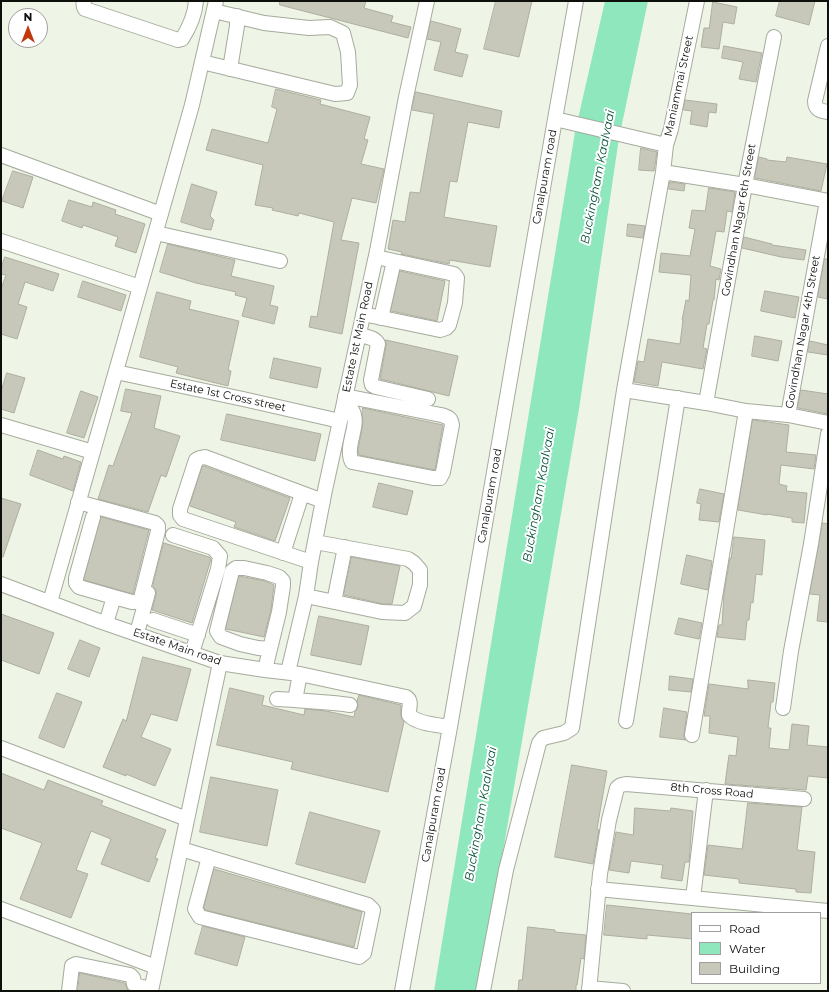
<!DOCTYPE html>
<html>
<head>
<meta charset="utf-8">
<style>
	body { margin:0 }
	#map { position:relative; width:829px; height:992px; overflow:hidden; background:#eef5e6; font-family:Montserrat,sans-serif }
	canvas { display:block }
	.frame { position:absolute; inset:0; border:2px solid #0e100b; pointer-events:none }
	.legend { position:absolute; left:691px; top:912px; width:130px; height:72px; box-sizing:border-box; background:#fff; border:1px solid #9f9f9d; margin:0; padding:5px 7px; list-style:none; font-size:12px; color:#0e100b }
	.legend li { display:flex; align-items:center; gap:8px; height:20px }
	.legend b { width:20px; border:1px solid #9f9f9d }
	.north { position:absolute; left:8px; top:8px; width:40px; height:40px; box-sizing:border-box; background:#fff; border:1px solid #9f9f9d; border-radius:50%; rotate:0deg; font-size:11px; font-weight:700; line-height:16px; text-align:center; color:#0e100b }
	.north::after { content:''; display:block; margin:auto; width:14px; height:18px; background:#c1380d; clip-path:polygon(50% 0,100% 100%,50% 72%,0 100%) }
</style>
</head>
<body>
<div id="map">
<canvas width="829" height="992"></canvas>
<div class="frame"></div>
<ul class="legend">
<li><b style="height:5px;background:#fff"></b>Road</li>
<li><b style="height:11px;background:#8fe7bd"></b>Water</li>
<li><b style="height:11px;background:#c8c8ba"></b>Building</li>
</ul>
<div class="north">N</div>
</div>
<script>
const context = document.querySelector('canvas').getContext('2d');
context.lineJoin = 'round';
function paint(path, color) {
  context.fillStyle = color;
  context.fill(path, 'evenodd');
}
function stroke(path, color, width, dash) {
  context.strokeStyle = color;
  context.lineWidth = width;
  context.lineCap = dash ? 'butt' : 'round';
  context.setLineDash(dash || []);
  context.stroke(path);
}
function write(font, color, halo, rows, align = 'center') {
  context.font = font + ' Montserrat,sans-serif';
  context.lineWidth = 4;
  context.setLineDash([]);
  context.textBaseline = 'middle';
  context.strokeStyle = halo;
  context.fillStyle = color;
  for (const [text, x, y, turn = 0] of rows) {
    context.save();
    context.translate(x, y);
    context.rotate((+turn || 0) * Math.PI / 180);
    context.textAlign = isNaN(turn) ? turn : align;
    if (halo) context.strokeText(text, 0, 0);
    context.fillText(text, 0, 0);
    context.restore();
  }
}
paint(new Path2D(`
	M605,1H648L619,138L579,409L479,991H434L575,132Z`), '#8fe7bd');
const building = new Path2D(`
	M280,1H366L364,8L393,16L391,22L411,27L408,38L280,5Z
	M496,1H532L519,57L484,49Z
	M780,1H815L809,25L776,16Z
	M713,2L737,7L734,24L723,22L719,49L701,47L704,28H709Z
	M431,21L461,29L455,52L468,55L462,77L434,70L441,42L427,39Z
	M724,46L762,53L756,82L739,79L743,62L722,58Z
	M276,89L321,100L320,104L370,117L364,139L368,140L361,164L384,169L376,203L352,198L341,240L359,243L342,334L309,327L311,316L317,317L334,222L299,213L298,216L272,210L273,208L255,205L263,165L206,150L212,129L268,143L277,109L272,107Z
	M416,92L502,111L499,128L468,122L457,182L450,181L444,217L497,226L490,267L450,260L449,264L401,254L402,252L388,249L393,220L405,222L410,192L420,193L434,114L412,110Z
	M685,100L717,104L716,113L709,112L707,127L690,124L692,111L684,110Z
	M641,148L657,152L654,171L639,170Z
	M759,157L767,159V160L786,162L787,157L827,164L821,191L755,178Z
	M13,171L33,177L23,208L2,201Z
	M670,182L685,184L684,191L669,189Z
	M192,184L217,192L210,216L214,220L211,230L204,229L181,222Z
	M709,188L735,192L732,212L727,211L724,232L716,231L710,266L721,269L719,280L716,279L714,300H713L709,324H707L703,348L707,349L703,369L662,362L658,386L634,382L638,361L644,362L648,339L680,344L683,320H682L686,300L689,301L691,275L659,272L661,253L690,256L695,229L689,228L692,210L705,211Z
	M69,200L92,207L93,202L116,210L115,214L145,224L136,253L115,246L118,237L83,225L82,228L62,221Z
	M628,224L645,226L643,238L627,236Z
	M744,237L772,244V245L806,250L804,260L781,257L742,248Z
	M168,244L235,260L231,276L274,286L270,305L278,307L274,324L242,316L247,298L235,295L236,292L196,283L160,272Z
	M5,257L59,274L53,291L25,282L18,304L27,307L17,339L1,334V289L6,275L1,274V269Z
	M825,259H828V299L818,297Z
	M400,271L445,281L437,321L391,311Z
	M83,281L126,295L121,311L78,297Z
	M765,291L799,297L795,318L761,311Z
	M157,292L191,301L189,309L239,321L228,370L231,371L228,386L176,373L178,367L140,357Z
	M755,336L782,341L778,361L752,356Z
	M386,340L458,356L449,396L380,379L386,346Z
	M810,341L828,345V355L808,352Z
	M274,358L321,368L317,388L270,378Z
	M7,373L25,378L14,413L1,409V392Z
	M126,389L161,396L154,428L180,436L166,477L161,475L148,512L98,499L109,465L113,466L132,413L121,411Z
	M801,390L828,394L827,414L798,408Z
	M81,391L98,397L84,438L67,433Z
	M363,408L443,425L435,470L359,455L358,450L363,423L362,413Z
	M227,414L321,434L315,461L221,440Z
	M753,420L789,425L786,452L816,455L814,469L781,465L779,484L787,486L786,491L807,493L804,523L792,522V518L767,514V515L738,510Z
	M38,450L63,459L64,456L81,462L73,491L30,475Z
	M203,466H204L290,498L275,541L234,527L236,522L190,506Z
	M379,483L413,491L407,515L373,507Z
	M700,489L724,494L719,522L699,520L701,504L697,503Z
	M1,498L21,504L3,557H1Z
	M101,517L149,530L133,594L84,580Z
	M823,523L828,524V622L817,621L820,595L810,594Z
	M734,537L765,540L762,575L756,574L753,603L751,602L749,620H747L745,640L717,637L719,625H722L724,593L730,558H731Z
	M164,543L209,557L211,559L192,623L152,610L156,595V590L153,586Z
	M687,555L712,561L708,590L681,584Z
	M352,557L400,566L392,604H383L344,595Z
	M239,576L265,581L274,585L271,610L264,637L226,629Z
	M1,614L54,633L39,674L1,660Z
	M319,616L369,626L361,665L311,655Z
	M679,618L702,623L699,639L675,634Z
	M80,640L100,648L89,677L68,669Z
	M143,657L191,669L177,721L151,714L141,737L171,749L155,786L126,774V776L103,767L123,719L126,721Z
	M670,676L693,679L691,692L669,690Z
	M748,680L775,683L773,702H771L768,728H771L769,748L789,750L792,724L809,726L807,745L828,747V778L808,776L806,790L725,784L729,755L736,756L738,737L709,733L710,716H704L709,684L748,689Z
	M230,688L264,696L262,705L304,715L305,709L326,711L354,717L355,712L358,707L357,701L359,695L401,705V716L402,719L404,722L388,792L291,769L293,762L217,745Z
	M57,693L82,702L64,748L39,738Z
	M664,708L687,712L684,734V738L686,740L660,737Z
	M572,765L607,771L597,829L599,830L593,864L555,857Z
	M1,773L44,790L48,780L103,801L101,805L166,830L155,858L158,859L149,882L101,864L111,839L91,831L76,870L88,874L71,918L20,899L42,843L1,828Z
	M211,777L278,790L267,846L200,832Z
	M748,803L802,807L797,850L815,852L811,893L796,892V889L739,883V879L704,875L708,845L742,849Z
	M635,808L670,811L671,808L693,811L689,862H685L682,881L661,878L663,865L631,861L629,873L609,870L616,832L633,835Z
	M310,812L380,831L365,883L296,864Z
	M214,869L362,912L354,947L205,910L204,908Z
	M607,905L692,914V939L647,935V939L604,935Z
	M203,926L245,937L237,966L195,954Z
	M528,927L555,930V932L586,935L584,959L581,958L577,985H576V991H518L519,980H522Z
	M80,973L125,983L128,991H78Z`);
paint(building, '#c8c8ba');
stroke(building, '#aeaea0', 1);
const minor = new Path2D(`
	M84,1C83,4 83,6 85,9L178,40L182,39C189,28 195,14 196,1
	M828,46L815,101C815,110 821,111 828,112
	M202,62L335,94L347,93L350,85L348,52L343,33L330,27L309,28L264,23L214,11
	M230,69L237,26V16
	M555,119L666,145
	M1,155L161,214
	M663,172L745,185L828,201
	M156,233L280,261
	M1,241L140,287
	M363,314L440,330L446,328L449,325L455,303L457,278L454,274L376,257
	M381,318L394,261
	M359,335C366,337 375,337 378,344L371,380L372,385L376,387L428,399
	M116,372L243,399L340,421
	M624,390L706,403L746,411L788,415L828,423
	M706,403L745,185L774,37
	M343,408L352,410C361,425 344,446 352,462L433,478H440L443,472L452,425C451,418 448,417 441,415L345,396
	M788,415L827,201
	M1,425L93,452
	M78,502L155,523L158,526V531L141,598L138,602H132L114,597
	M93,517L76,578V583L79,587L114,597L106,623
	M173,535L213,548L220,556L218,569L192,653
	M283,553L302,494
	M311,562L183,519L180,515V509L196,460L200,458L205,457L323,501
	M1,584L99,621L220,663L265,670L300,674L406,697C413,701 408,709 409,715C417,724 438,725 450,727
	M306,596L382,612L405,613L414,606L420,585V570L414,563L408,559L315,542
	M50,602L192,105L216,1
	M334,602L345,547
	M153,620L198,635
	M137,633L148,593
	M265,670L270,649L258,648L240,644L221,637L217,631L232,571L236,568H244L267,573L279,577L283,581V586L279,612L270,649
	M288,672L306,596L311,562L325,490L377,251L406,97L427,1
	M300,674L295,700C314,702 331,702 350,705
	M277,699L295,700
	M783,708L791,651L811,544L828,434
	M626,721L678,398
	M692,735L746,411
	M1,748L187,819
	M181,849L368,905L373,910L364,953L359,957L200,917L195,909L209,857
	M598,889L828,911
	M693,898L706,790
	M1,909L156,967
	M589,988L623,991
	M69,991L72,966L76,964L130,975L133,978L134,984L141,987L151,988
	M151,991L220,663
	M402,991L450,727L555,119L576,1
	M483,991L506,870L539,743L543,738L564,733L572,728L624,390L663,172L666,145L671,129L697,1
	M589,991L600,874L609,820L617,788L621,785L626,784L804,799`);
stroke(minor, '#a5ab9d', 16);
stroke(minor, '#fff', 14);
write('11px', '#0e100b', '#fff', [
	["Maniammai Street",679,86,-78],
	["Canalpuram road",545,177,-80],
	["Govindhan Nagar 6th Street",739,220,-80],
	["Govindhan Nagar 4th Street",803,332,-80],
	["Estate 1st Main Road",358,337,-78],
	["Estate 1st Cross street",228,396,12],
	["Canalpuram road",490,496,-80],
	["Estate Main road",177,647,19],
	["8th Cross Road",712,791,5],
	["Canalpuram road",434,815,-80]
]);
write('italic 12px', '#055036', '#fff', [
	["Buckingham Kaalvaai",598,177,-79],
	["Buckingham Kaalvaai",539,495,-80],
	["Buckingham Kaalvaai",481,814,-80]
]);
</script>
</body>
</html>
